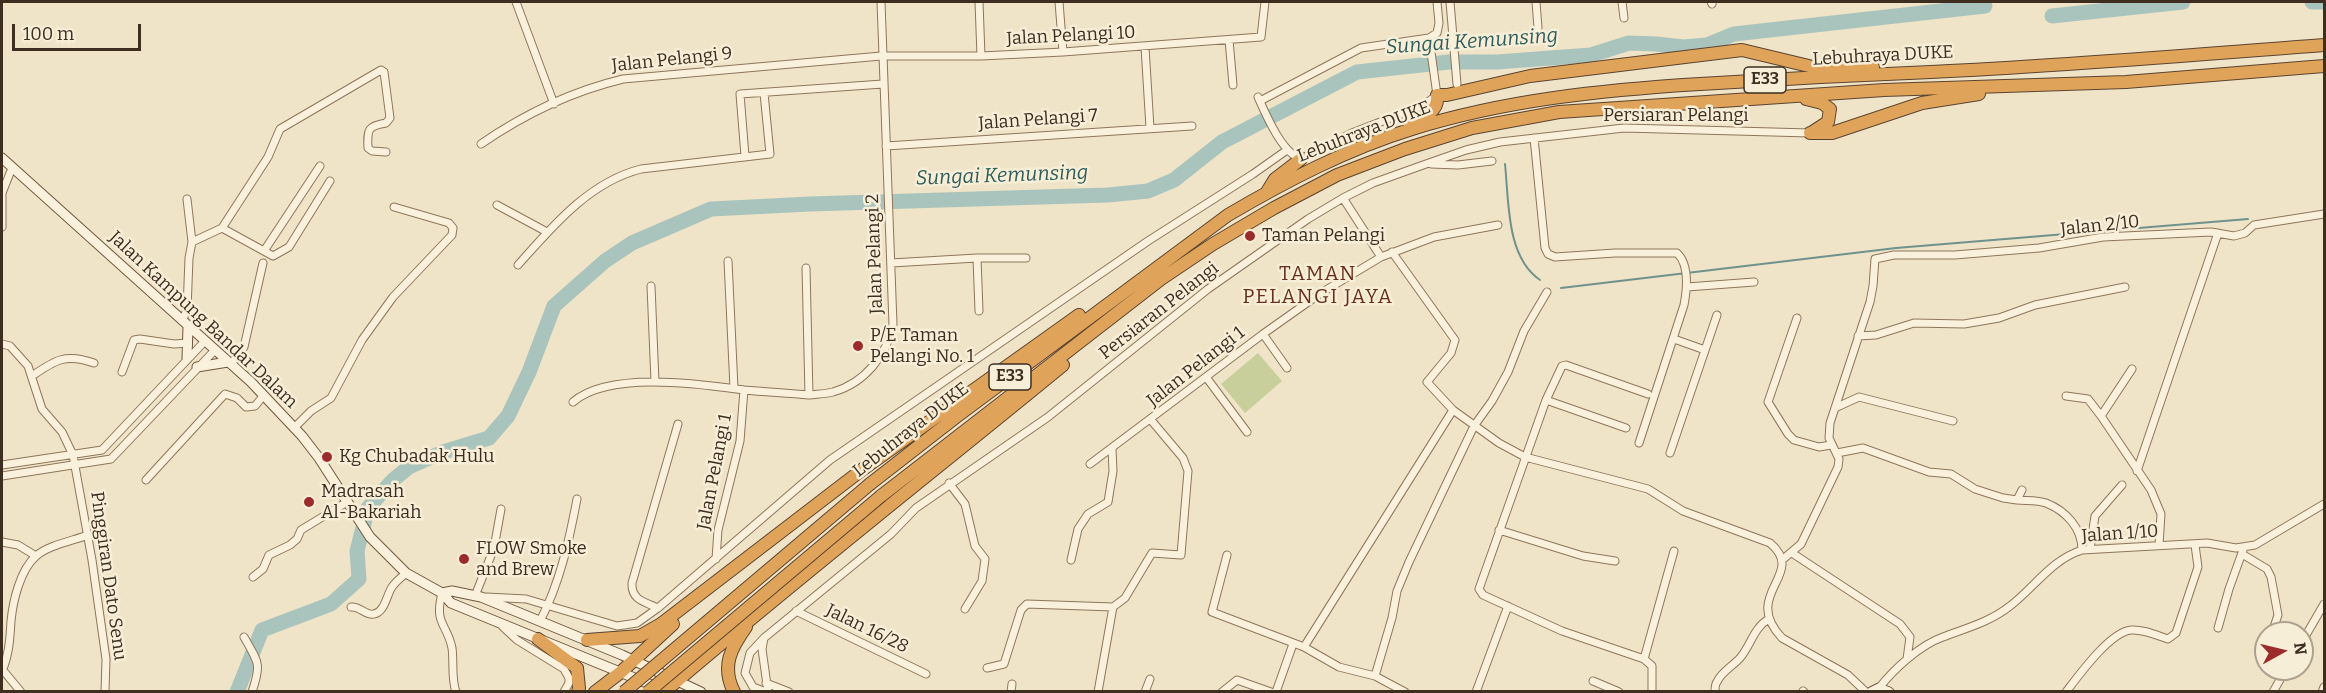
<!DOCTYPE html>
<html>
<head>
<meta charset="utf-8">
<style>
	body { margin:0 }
	#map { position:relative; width:2326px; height:693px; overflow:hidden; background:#f0e4c8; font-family:Bitter,serif }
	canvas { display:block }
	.frame { position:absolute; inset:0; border:3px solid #3d2e20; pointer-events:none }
	.north { position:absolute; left:2254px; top:621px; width:60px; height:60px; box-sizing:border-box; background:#f7eed8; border:2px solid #ada18e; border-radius:50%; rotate:82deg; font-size:16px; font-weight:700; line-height:24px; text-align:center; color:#3d2e20 }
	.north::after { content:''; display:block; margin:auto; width:21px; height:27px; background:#9d2b2c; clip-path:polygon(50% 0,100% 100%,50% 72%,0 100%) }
	.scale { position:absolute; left:12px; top:24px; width:129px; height:27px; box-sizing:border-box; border:3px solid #3d2e20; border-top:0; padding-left:8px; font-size:18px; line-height:21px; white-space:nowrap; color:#3d2e20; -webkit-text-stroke:4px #f7eed8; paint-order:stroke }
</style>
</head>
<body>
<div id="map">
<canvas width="2326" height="693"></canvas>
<div class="frame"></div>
<div class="north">N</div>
<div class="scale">100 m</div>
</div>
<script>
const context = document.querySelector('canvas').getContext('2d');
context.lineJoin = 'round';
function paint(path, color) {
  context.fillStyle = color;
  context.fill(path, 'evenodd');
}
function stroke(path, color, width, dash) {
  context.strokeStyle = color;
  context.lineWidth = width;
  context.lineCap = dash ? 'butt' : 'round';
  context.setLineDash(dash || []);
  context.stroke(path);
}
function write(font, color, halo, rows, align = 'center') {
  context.font = font + ' Bitter,serif';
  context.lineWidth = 5;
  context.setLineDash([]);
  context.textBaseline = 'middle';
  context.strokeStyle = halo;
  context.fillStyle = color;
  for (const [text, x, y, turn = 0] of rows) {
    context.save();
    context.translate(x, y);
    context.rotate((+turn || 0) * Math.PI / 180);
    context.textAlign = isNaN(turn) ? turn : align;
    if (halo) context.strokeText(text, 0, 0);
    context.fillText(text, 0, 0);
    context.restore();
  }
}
paint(new Path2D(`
	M1258,353L1282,381L1245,413L1221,384Z`), '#c8cf9b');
stroke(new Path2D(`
	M1505,164C1509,201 1506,257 1540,280
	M1561,288L1896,248L2248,219`), '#6f938a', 2);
stroke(new Path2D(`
	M2312,2H2324
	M2052,16L2183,2
	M237,692L262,630L331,604L359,579L357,551L368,508L393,480L409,467L443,452L489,438L508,416L529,372L554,306L605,261L632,243L711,209L810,204L1108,195L1148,191L1174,180L1222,142L1357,72L1449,62H1497L1591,55L1629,43L1656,44L1684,47L1707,45L1734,34L1985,6`), '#a9c4bc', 15);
const street = new Path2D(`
	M516,2L554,104
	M979,2L981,56
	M1059,2L1063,52
	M1450,2L1457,84
	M1536,2L1538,28
	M1622,2L1624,18
	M1711,2L1712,4
	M1229,40L1233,85
	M1145,47L1150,128
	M1258,97C1266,115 1282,153 1301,159L1352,133L1424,105L1437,95L1429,38L1437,33L1439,23L1437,2
	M1260,101L1361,48L1429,38
	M1534,138L1545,248L1548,254L1555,257L1615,253H1677C1690,265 1687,289 1684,305L1639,443
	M481,144C523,115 573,91 623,79L881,56H981L1063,52L1261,37L1265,2
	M886,146L1192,126
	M745,156L740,94L883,84
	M1431,164L1458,165L1492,161
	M1343,198L1381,257
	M497,205L547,232
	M2,227V193L12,168
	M222,228L268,157L280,129L381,70L384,72L390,118L386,123C368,126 367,129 368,148L372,151L386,152
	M192,242L222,228L273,256L289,247L330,181
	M264,251L320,166
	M1392,252L1455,340L1451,353L1427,382L1453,410L1499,443L1525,457L1648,489L1683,511L1770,543C1808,575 1740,593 1782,638L1848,675L1866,692
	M977,258L979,311
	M728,261L734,388
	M891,263L977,258H1026
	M518,265C552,227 589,182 641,169L770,154L764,93
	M806,268L809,395
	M651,286L655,382
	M1687,287L1754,282
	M1797,318L1768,402L1788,434L1794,440L1819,447L1831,445
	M182,321L187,310L189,258L192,242L187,199
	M1263,334L1287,368
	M1858,336L1876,335L1914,323L1964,324L1999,318L2035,305L2125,287
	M1674,339L1705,350
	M2,344L10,346L28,366L42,409L62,432L73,455L92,560L106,659L105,692
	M231,364L244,347L263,263
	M2132,369L2101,416L2151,490L2161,514L2159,545
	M122,372L134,340L140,339L174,344L188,343
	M32,376C55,360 66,353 94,363
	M1206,377L1247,432
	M1648,394L1566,365L1562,366L1546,400L1479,589L1483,595L1562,631L1644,659L1652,666V692
	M2066,396L2088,399L2101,416
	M1546,400L1626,428
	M573,402C609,371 699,384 744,390C766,392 787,393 809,395C817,394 825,394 833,392C865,383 887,355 893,324L881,2
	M1835,408L1859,397L1953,421
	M295,427L311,411L331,398L362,340L393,297L452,235L453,228L449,223L394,207
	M1670,453L1717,315
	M1837,453L1863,448L1929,472L1951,474L1975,489L2003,498L2017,500L2022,490
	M1090,464L1263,334L1321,293L1381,257L1434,237L1498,225
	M2,465L102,450L205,341
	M2137,471L2218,233
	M2,476L111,459L215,350
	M146,480L225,394L237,398L246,407L255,406L264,395
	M949,483L965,504L975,546L985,559L982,581L965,609
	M2017,500C2026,501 2037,500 2046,503C2066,511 2082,528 2082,550
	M1499,530L1583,556L1615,561
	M2,542L18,545L36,556
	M2090,549L2095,516L2122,485
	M1792,553L1900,624L1910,637L1907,659
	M2242,554L2267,569L2271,577L2278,615L2272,633
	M1227,555L1212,612L1304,647L1339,667L1375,676L1405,692
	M716,559L718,530L740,441L744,390
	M1071,560L1078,529L1088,514L1108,502L1113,471L1112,449
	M1782,560L1801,544L1838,467L1839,459L1829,438L1830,423L1870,302L1873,286L1875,259L1894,255H1955L2039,248L2103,237L2211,232L2234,236L2245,233L2254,225L2324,214
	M253,577L263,569L269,555L290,545L297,539L301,530L347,502
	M442,593C434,625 447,623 452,648C454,662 451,678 456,692
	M475,596L494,548L501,509
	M486,597L526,599L617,626L637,623L658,608L830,460L1148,241L1253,174L1287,150
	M351,607C360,606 366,616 374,614C385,612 387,594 392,587C396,581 402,577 406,573
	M658,608C645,602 631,600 632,583L678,424
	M796,611L926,674
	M540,621C560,583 569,541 577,499
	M503,627L517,640L564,669L569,678V683L564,692
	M2218,628L2229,589L2243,550
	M244,637C258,662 262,663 252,692
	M764,638L762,649L768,692
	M2302,642L2324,604
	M1304,647L1453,410
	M2264,652L2266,647
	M1644,659L1674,551
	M987,668L1004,664L1021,610L1027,604L1113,607L1125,598L1152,553L1181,555L1188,471L1183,458L1151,420
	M2,669L21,692
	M2,671C9,655 10,639 11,621C13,601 20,570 36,556C49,545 72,541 88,535
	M1375,676L1392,618L1397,591L1409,562L1474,426L1492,401L1508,372L1524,331L1547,292
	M1593,681L1619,692
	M766,683L789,692
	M1879,688C1894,669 1920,645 1943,637C1966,628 1990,622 2010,606C2035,587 2051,560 2082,550L2207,543L2236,548L2255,545L2324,504
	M1803,691L1804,692
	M766,692L753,687L745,673L750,653L764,638L891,534L916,508L1048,417L1208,289L1308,219L1343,198L1373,183L1426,164L1466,150L1500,142L1624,128L1810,133
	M1011,692L1012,684
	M1098,692L1113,607
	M1145,692L1150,679
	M1222,692L1237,680L1271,692
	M1276,692L1293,644
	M1476,692L1508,606
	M1715,692C1715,689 1715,684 1717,682C1721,672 1733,666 1740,658C1751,645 1754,627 1769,619
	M2066,692C2079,675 2110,632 2131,630C2143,629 2156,635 2168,639L2176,633L2198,567L2195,545
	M2273,692L2286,669
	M2322,692L2324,687`);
const secondary = new Path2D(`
	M2,158L251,382L302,436L319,458L370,537L406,573L442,593L451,603L659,688
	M187,358L188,327
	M197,367L228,362
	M442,593L452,591L481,597L622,655L701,692
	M1871,692L1879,688L1889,692`);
const highway = new Path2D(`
	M1806,99L1822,103L1830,109L1828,122L1811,133
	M1409,122C1423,117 1439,113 1437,95H1447L1530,76L1742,50L1813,67H1873
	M1810,133H1832L1922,103L1979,94
	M1267,192L1275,179L1301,159
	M870,484L956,417L1228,215C1286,181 1347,149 1412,129C1505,100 1602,90 1700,84C1777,79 1854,75 1931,72C2062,66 2193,55 2324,45
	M881,496L1161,279L1213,244L1274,208L1337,175L1405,149L1472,128L1559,112L1884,90L2126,82L2324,66
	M538,639L577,668L579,688L578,692
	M587,640L640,636L661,624L863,469L1079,315
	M595,692L621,672L673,624
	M664,692C795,580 930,474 1063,365
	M734,692C721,666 731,648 746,627`);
stroke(street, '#8d765c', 9);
stroke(secondary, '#6f573f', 11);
stroke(highway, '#5b4430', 14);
stroke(street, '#faf1dc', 7);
stroke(secondary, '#faf1dc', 9);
stroke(highway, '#dfa459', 12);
const highwayBridge = new Path2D(`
	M624,692L870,484
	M648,692L881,496`);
stroke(highwayBridge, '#5b4430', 14, []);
stroke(highwayBridge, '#dfa459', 12);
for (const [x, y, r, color] of [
	[1250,236,6,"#9d2b2c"],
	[858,346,6,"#9d2b2c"],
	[327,457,6,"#9d2b2c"],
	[309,502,6,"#9d2b2c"],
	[464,559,6,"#9d2b2c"]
]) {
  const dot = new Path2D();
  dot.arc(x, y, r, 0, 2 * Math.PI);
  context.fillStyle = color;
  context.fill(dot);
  stroke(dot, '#f7eed8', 2);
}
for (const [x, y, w] of [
	[1765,80,42],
	[1010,377,42]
]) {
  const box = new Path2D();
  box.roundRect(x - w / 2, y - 13, w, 26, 4.5);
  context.fillStyle = '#f7eed8';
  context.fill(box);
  stroke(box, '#3d2e20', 1.5);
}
write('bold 16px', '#3d2e20', null, [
	["E33",1765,80],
	["E33",1010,377]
]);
write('18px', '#3d2e20', '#f7eed8', [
	["Jalan Pelangi 10",1071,36,-3],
	["Lebuhraya DUKE",1883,56,-3],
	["Jalan Pelangi 9",672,60,-6],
	["Persiaran Pelangi",1676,116],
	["Jalan Pelangi 7",1038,120,-4],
	["Lebuhraya DUKE",1364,132,-21],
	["Jalan 2/10",2100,226,-6],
	["Jalan Pelangi 2",875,254,-92],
	["Persiaran Pelangi",1159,311,-38],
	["Jalan Kampung Bandar Dalam",203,320,43],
	["Jalan Pelangi 1",1196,367,-38],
	["Lebuhraya DUKE",911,430,-38],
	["Jalan Pelangi 1",715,472,-79],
	["Jalan 1/10",2120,534,-4],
	["Pinggiran Dato Senu",108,576,82],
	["Jalan 16/28",867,629,26]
]);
write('18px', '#3d2e20', '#f7eed8', [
	["Taman Pelangi",1262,236],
	["P/E Taman",870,336],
	["Pelangi No. 1",870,357],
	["Kg Chubadak Hulu",339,457],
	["Madrasah",321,492],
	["Al-Bakariah",321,513],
	["FLOW Smoke",476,549],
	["and Brew",476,570]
], 'left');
write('italic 20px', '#2f5d5a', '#f7eed8', [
	["Sungai Kemunsing",1472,42,-4],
	["Sungai Kemunsing",1002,176,-2]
]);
context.letterSpacing = '1.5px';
write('20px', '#6a2f1f', '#f7eed8', [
	["TAMAN",1318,274],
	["PELANGI JAYA",1318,297]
]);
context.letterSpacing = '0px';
</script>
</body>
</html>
